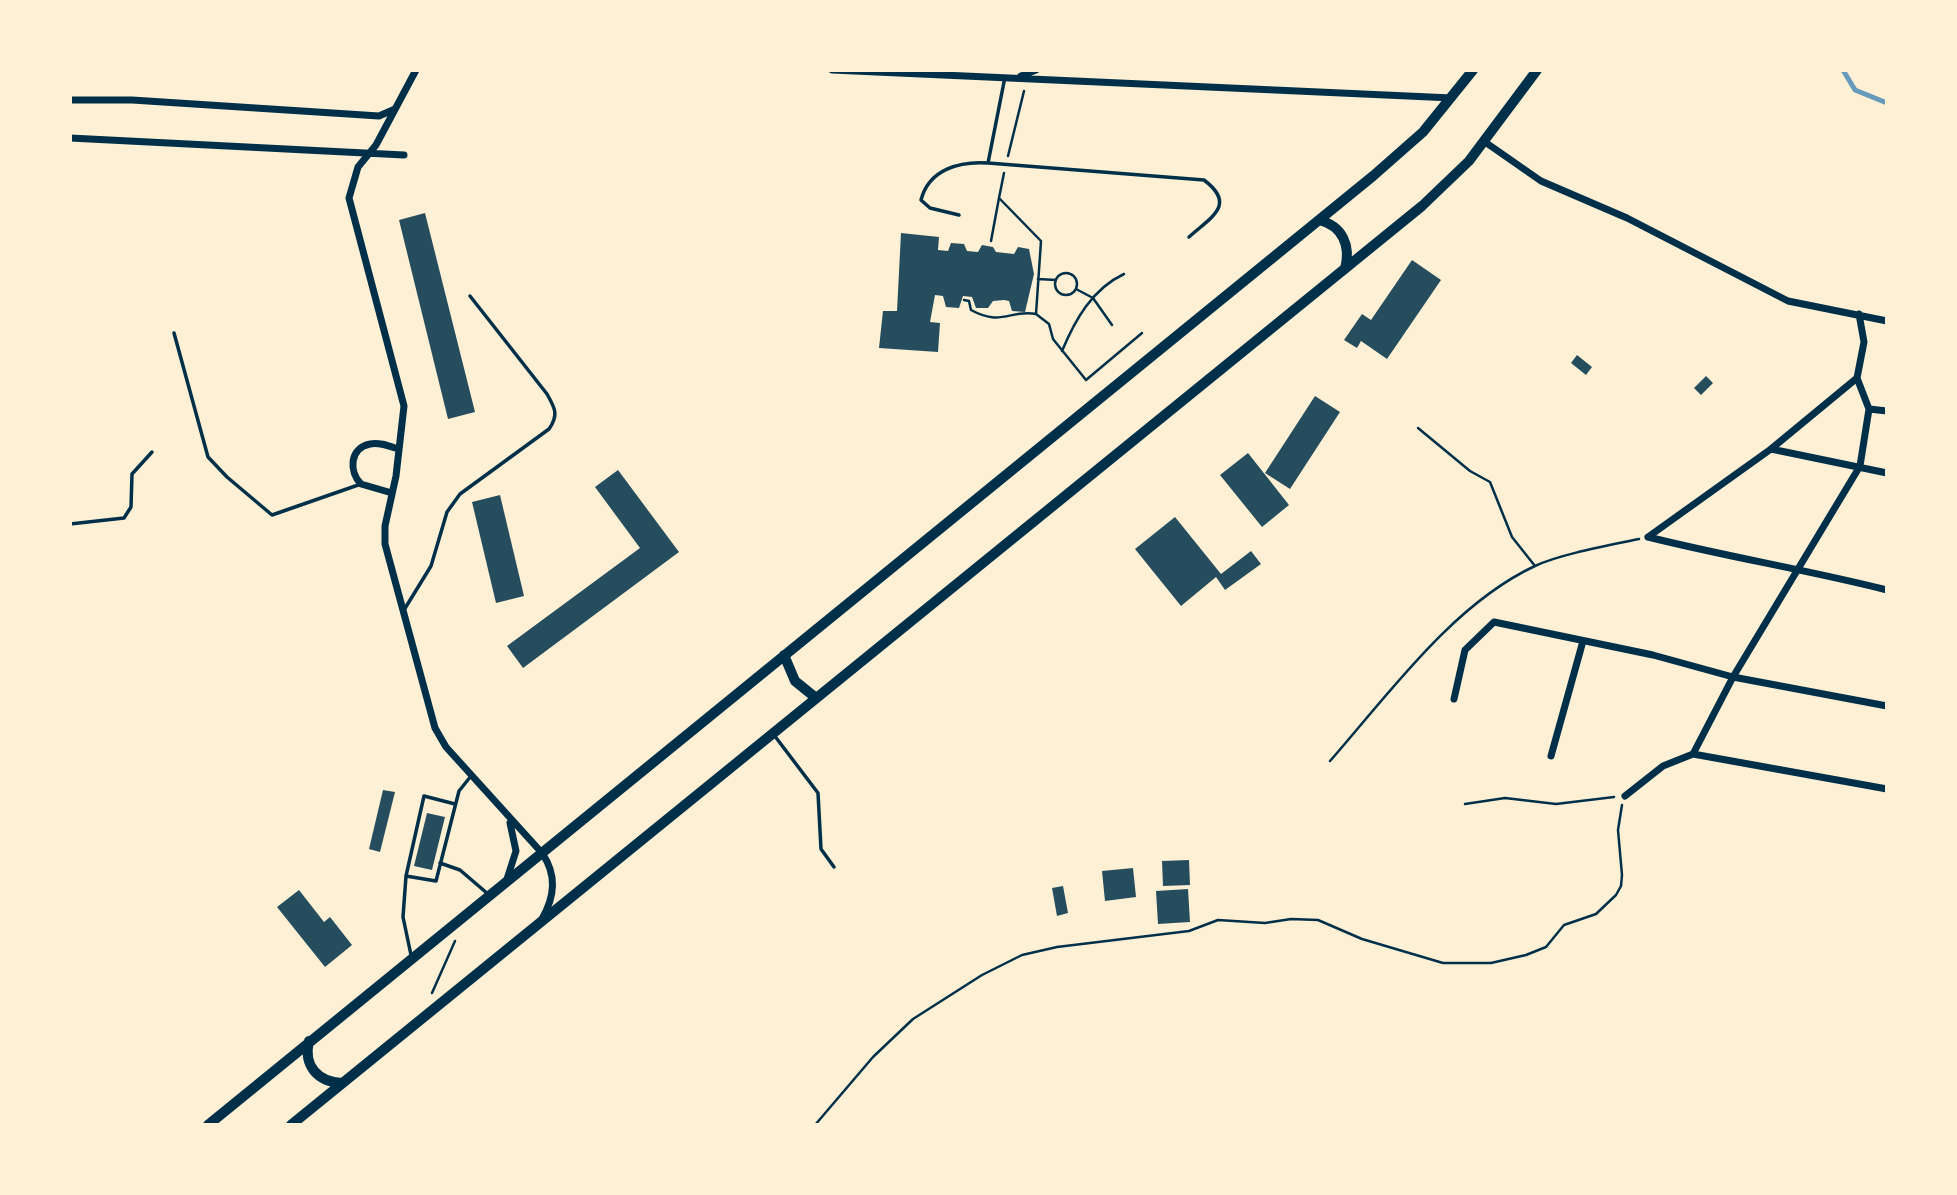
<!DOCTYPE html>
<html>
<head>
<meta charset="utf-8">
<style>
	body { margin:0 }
	#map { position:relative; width:1957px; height:1195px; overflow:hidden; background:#fdf0d5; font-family:Cabin,sans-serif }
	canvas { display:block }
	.frame { position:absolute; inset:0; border:72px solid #fdf0d5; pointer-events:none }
</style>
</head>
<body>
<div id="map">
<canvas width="1957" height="1195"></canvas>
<div class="frame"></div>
</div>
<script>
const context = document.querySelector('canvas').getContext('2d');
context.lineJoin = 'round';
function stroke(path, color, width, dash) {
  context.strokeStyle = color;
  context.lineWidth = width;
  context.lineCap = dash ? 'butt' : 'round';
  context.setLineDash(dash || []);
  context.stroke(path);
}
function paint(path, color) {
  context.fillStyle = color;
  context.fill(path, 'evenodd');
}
stroke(new Path2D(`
	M1843,70L1855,90L1887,103`), '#669bbc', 5);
paint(new Path2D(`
	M425,213L475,412L448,419L399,220Z
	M901,233L939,237L938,250L948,251L951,243L964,244L967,251L978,252L982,245L993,247L996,252L1014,254L1018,247L1029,249L1034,274L1025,312L1012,311L1009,301L1004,300L993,301L988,308H976L972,297L963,296L959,308L946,307L943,296L935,295L930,322L940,323L938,352L879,348L883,311H897Z
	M1412,260L1441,280L1387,359L1361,341L1357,348L1344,340L1362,314L1371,320Z
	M1577,355L1592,367L1586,375L1571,363Z
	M1706,376L1713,383L1701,395L1694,388Z
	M1315,396L1340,412L1290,489L1265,473Z
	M1248,453L1289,505L1262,527L1220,475Z
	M618,470L679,552L523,668L507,646L640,548L595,487Z
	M500,495L524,596L496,603L472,502Z
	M1175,517L1221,574L1251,551L1261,564L1225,590L1216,577L1181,606L1135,549Z
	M383,790L395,792L380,852L369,849Z
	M427,813L445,817L432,870L414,866Z
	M1189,860L1190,885L1163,886L1162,861Z
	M1133,868L1136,897L1105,901L1102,871Z
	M1063,886L1068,913L1057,916L1052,888Z
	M1188,889L1190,922L1158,924L1156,891Z
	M299,890L324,922L330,917L352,945L325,967L277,907Z`), '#264d5e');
stroke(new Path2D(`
	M1008,156L1024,91
	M1004,173L999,198L1041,241L1036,314L1049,324L1053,339L1086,380L1142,333
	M991,241L999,198
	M1055 284a11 11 0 1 1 22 0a11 11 0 1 1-22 0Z
	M1038,279L1056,280
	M1076,289L1093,298L1112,325
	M964,300L969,301L971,310C1002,327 1010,309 1036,314
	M1062,351C1075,320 1092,289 1124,274
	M1418,428L1470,471L1490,482L1512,537L1535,566
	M1330,761C1388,695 1453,604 1535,566C1560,554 1611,545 1639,539
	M1465,804L1505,798L1556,804L1614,797
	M432,993L455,941
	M815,1125L873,1057L913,1019L982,975L1022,955L1057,947L1189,931L1218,920L1265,923L1291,919L1318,920L1362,939L1443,963H1491L1526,955L1546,947L1564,925L1596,914L1616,895L1621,886L1622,875L1618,830L1622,805`), '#003049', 2.5);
stroke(new Path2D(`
	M1005,77L988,163L1204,180C1237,205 1211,217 1189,237
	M959,215L930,208L921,200C929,169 960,161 988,163
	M174,333L208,457L227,477L272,515L361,484
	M70,524L124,518L131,507L132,474L152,452
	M404,610L431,566L447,512L460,494L549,429C559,415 555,408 547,394L470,296
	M774,735L818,793L821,849L834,867
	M440,863L460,870L488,894
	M406,876L436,881L459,791L471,776
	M411,955L403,917L406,876L424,796L455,804`), '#003049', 3.5);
stroke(new Path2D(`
	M416,70L376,145L358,167L349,198L404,406L396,476L385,526V544L435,728L446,747L542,853C557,875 555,896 542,919
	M832,70L1452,98
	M1021,76L1036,70
	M70,100H132L379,116L395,109
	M70,138L404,155
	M1485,142L1541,181L1627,218L1788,301L1887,321
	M1869,409L1887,411
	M1771,449L1887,473
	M392,493L361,484C349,472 349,448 370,444C379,442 389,446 398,449
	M1648,537L1771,449L1857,378
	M1648,537C1728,557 1808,570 1887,590
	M1454,699L1465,650L1494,622L1653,655L1733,677L1887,706
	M1693,754L1733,677L1860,466L1869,409L1857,378L1864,342L1859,314
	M1551,756L1583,641
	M1625,796L1663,766L1693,754L1887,789
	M507,879L516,851L510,823`), '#003049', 7);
stroke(new Path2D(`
	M1319,220C1343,226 1351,246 1345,269
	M784,655L795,681L816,698
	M309,1041C303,1066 318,1082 342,1083
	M208,1125L1373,176L1423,132L1473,70
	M291,1125L1422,206L1469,161L1537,70`), '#003049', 10);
</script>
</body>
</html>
